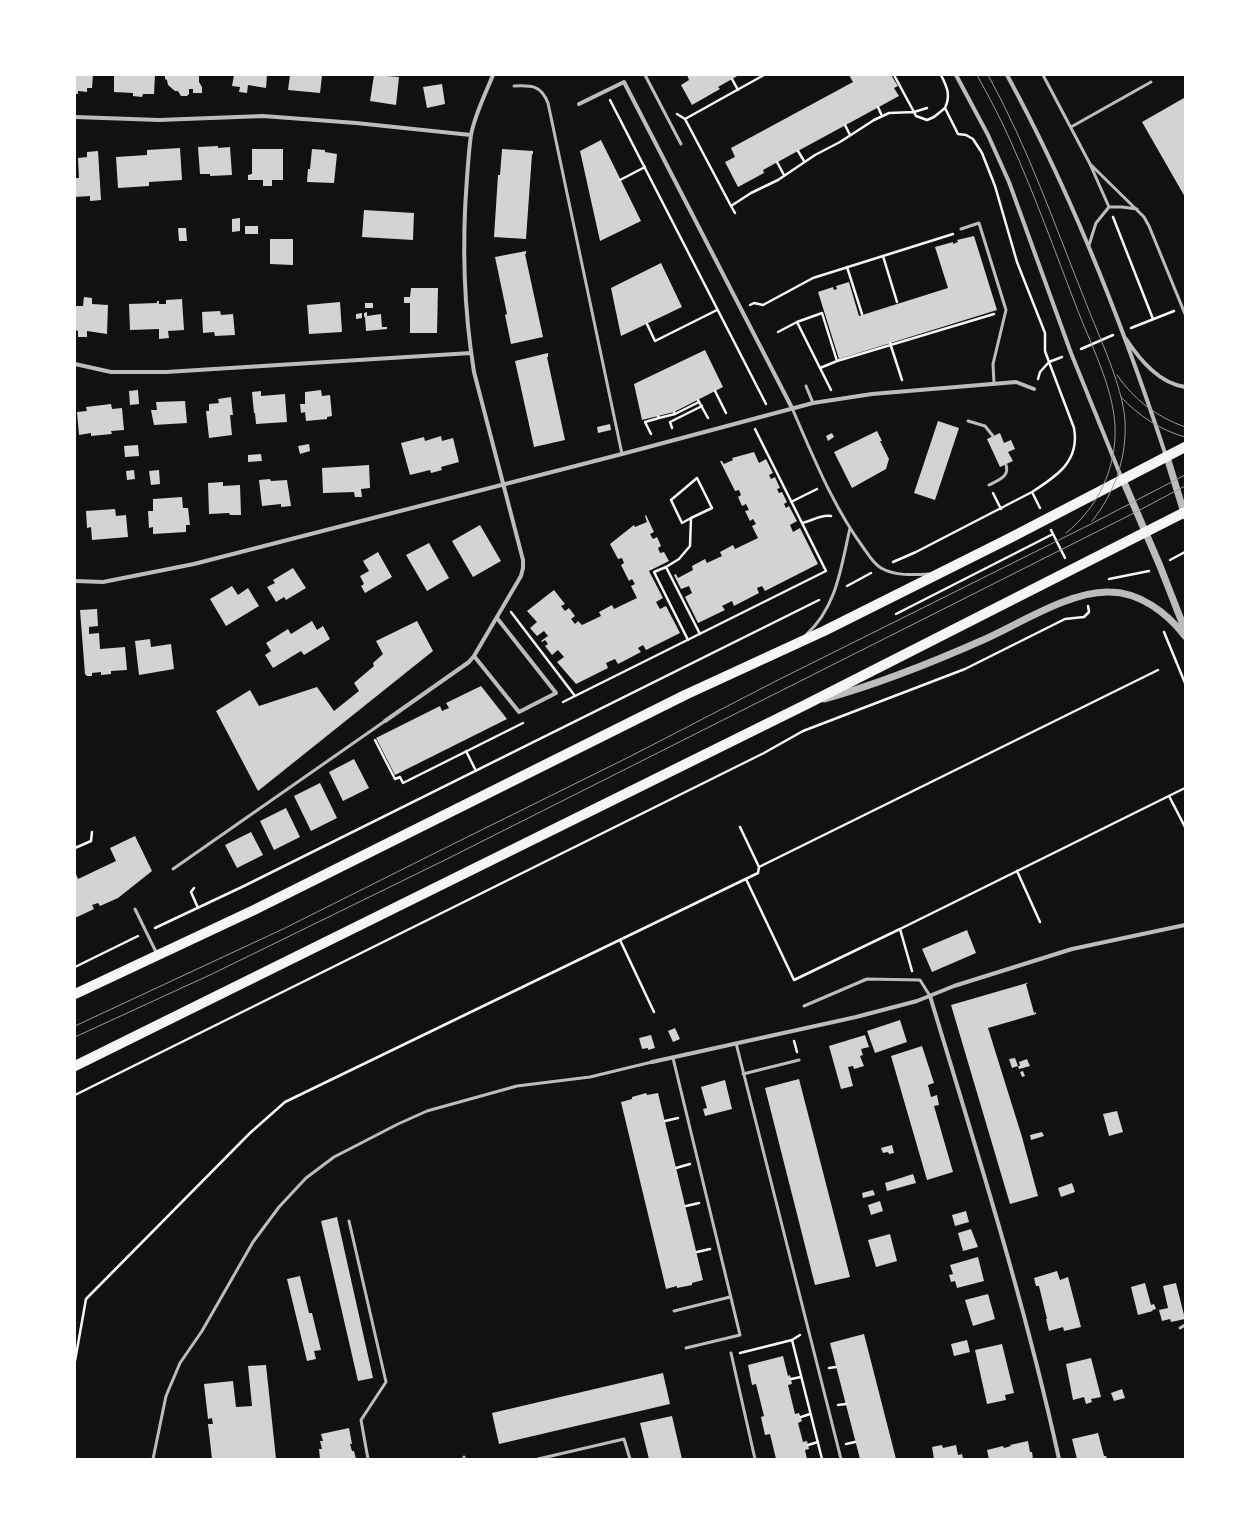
<!DOCTYPE html>
<html>
<head>
<meta charset="utf-8">
<style>
	body { margin:0 }
	#map { position:relative; width:1260px; height:1534px; overflow:hidden; background:#111; font-family:Literata,serif }
	canvas { display:block }
	.frame { position:absolute; inset:0; border:76px solid #fff; pointer-events:none }
</style>
</head>
<body>
<div id="map">
<canvas width="1260" height="1534"></canvas>
<div class="frame"></div>
</div>
<script>
const context = document.querySelector('canvas').getContext('2d');
context.lineJoin = 'round';
function paint(path, color) {
  context.fillStyle = color;
  context.fill(path, 'evenodd');
}
function stroke(path, color, width, dash) {
  context.strokeStyle = color;
  context.lineWidth = width;
  context.lineCap = dash ? 'butt' : 'round';
  context.setLineDash(dash || []);
  context.stroke(path);
}
paint(new Path2D(`
	M75,75H93L92,88H87V92L78,91V94H75Z
	M114,75H155L154,94H143L142,97L133,96V93L114,92Z
	M165,75H199V82L202,87V93H193V89H189V94L187,96H181L178,91H175L168,85L167,80L165,79Z
	M234,75H267L266,88L248,85L247,93L239,92L240,87L232,86Z
	M290,75L322,76L320,93L288,90Z
	M374,75L399,77L396,105L370,101Z
	M687,75H739L718,87L720,89L692,105L681,85L689,80Z
	M849,75H891L898,86L894,88L899,96L763,170L764,173L738,187L725,162L735,157L731,148L853,82Z
	M442,84L445,104L427,108L423,87Z
	M1184,98L1185,100V197L1142,122Z
	M601,140L641,221L600,241L580,151Z
	M218,146V148L230,147L232,175L210,176V174H200L198,147Z
	M180,148L182,180L149,182V186L118,188L116,157L147,155V150Z
	M252,149H283V180H272V186H263V180H248V175L252,174Z
	M312,149L325,150V152L337,154L334,183L307,182L308,169H310Z
	M502,149L533,151V154H532L526,239L494,237L498,175H500Z
	M98,151L101,200L90,201V196L75,197V178H79L78,158L87,157V152Z
	M364,210L414,213L413,240L362,237Z
	M240,218V231L232,232V219Z
	M245,226H258V234H245Z
	M178,228H186L187,241H179Z
	M974,236L997,310L839,359L818,292L833,287L834,290L837,289L836,286L849,282L859,316L948,288L935,247L953,242V244L958,242L957,240Z
	M270,239H293V265L270,264Z
	M526,251V254H525L543,337L511,344L505,315L507,314L495,257Z
	M661,263L682,307L621,336L611,288Z
	M411,288H438L437,333H410V303H404V297H410Z
	M84,297L92,298V304L108,305L107,334L87,331V337H78V331L75,330V306H83Z
	M182,299L184,330L168,331L169,338L159,339V329L130,330L129,304L157,303V301H159V304H166V300Z
	M340,302L342,332L309,334L307,305Z
	M365,303H373V308H365Z
	M220,311L221,315L233,314L235,335L215,336L214,332L203,333L202,312Z
	M367,312V316L381,314L382,327H387V329L366,331L365,317H364V313Z
	M362,313V318L356,319V314Z
	M705,350L723,387L674,412L642,420L634,384Z
	M548,353V357H547L565,440L534,447L515,361Z
	M138,390L139,404L130,405L129,391Z
	M321,390L322,396L330,395L332,416L327,417V419L306,421L305,412L301,413L300,404H305V392Z
	M261,391V396L285,394L287,422L256,424L255,413H254L252,392Z
	M231,397L233,415H230L232,435L209,438L206,411H209V404L219,403L218,399Z
	M185,401L187,423L154,425L151,410H157L156,402Z
	M111,404L112,409L122,408L124,430L111,431L112,434L101,435L91,436V433L79,435L77,412L87,411L86,407Z
	M938,421L959,428L935,500L914,493Z
	M610,424L611,430L598,433L597,427Z
	M877,431L882,441H880L889,459L886,469L852,488L834,452Z
	M832,433L834,437L828,441L826,436Z
	M1000,433L1004,443L1011,440L1015,449L1008,452L1013,461L1000,467L987,439Z
	M441,436L442,441L453,438L459,462L441,467L442,470L431,473L430,470L410,475L401,443L424,437L425,441Z
	M309,444L310,451L300,454L298,446Z
	M138,445L139,456L125,457L124,446Z
	M754,452L759,463L766,459L773,473L769,475L771,479L775,477L780,488L777,489L779,493L782,492L787,502L784,504L786,508L789,506L797,521L790,525L793,532L800,528L818,564L765,591L762,586L757,588L759,593L734,606L732,601L722,606L725,610L698,623L685,597L692,593L689,586L681,589L674,575L676,574L678,578L693,570L692,566L705,559L707,563L722,556L720,552L733,545L735,549L758,538L752,526L756,524L753,519L750,521L745,511L749,510L746,504L742,506L738,497L741,495L739,490L735,491L720,461H722L724,464L733,460L732,458Z
	M261,454L262,461L248,462V455Z
	M369,465L370,488L361,489L362,497H355L354,492L323,493L322,468Z
	M134,470L135,479L127,480L126,471Z
	M159,470L160,484L151,485L149,471Z
	M270,479L271,481L287,480L291,506L281,507V504L262,506L259,480Z
	M223,482V486L240,485L241,515H230L229,513L209,514L208,483Z
	M182,497L183,508H188L190,525H186V532L153,534V527L149,528L148,511H153V499Z
	M115,509L116,516L126,515L128,537L92,540L91,527L87,528L86,511Z
	M646,515L654,532L650,534L653,539L657,537L661,546L658,548L660,553L664,552L669,561L649,571L663,598L656,602L660,609L666,606L680,633L646,650L643,645L638,648L641,652L618,664L615,659L606,663L608,668L576,684L557,662L564,657L558,650L552,655L545,646L548,644L545,640L542,642L541,641L548,636L544,631L537,636L530,628L537,622L527,611L554,590L565,604L561,606L565,611L569,608L575,616L571,619L575,624L578,621L582,625L601,616L599,612L612,605L614,609L637,598L631,586L635,584L632,579L629,581L621,565L624,563L622,558L618,559L610,544L634,525L635,527L647,522L645,516Z
	M480,525L501,561L473,577L452,541Z
	M429,543L449,578L427,591L406,555Z
	M378,552L392,577L365,593L361,586L364,584L360,576L369,571L363,561Z
	M293,568L306,588L286,600L284,597L276,602L267,587L275,583L273,580Z
	M232,586L238,595L248,588L259,606L226,626L210,599Z
	M97,609L98,626L89,627V634L99,633L100,649L125,647L127,670L111,671V674L101,675V672L92,673V676H87L85,674L80,610Z
	M312,621L317,630L323,626L330,639L304,655L301,651L273,668L265,655L271,651L266,643L288,629L291,634Z
	M417,621L433,651L258,791L216,711L250,690L259,706L317,687L334,711L359,691L354,683L374,666L373,663L383,654L376,641Z
	M150,639L151,647L171,644L174,669L139,675L135,641Z
	M481,686L507,719L395,775L376,738L440,706L442,711L449,708L446,703Z
	M354,759L369,788L343,801L329,772Z
	M320,783L337,818L311,831L294,796Z
	M286,808L300,837L274,850L260,821Z
	M251,832L263,855L237,868L225,845Z
	M135,836L152,871L118,898L100,906L98,903L92,905L94,909L75,918V872L78,879L116,861L110,848Z
	M967,930L976,953L932,972L922,949Z
	M1027,983L1028,984H1026L1034,1013L1036,1012V1014L988,1028L1022,1137L1038,1196L1010,1204L951,1005Z
	M900,1020L907,1042L875,1053L867,1031Z
	M675,1028L680,1039L673,1042L668,1031Z
	M651,1035L655,1048L648,1050V1048L642,1049L639,1038Z
	M865,1035L869,1047L861,1049L863,1055L860,1056L864,1066L854,1069L853,1066L848,1067L853,1086L841,1089L829,1046Z
	M922,1046L934,1083L928,1085L931,1097L937,1095L939,1105L934,1106L953,1172L927,1180L891,1056Z
	M1015,1058L1018,1066L1012,1068L1009,1059Z
	M1027,1059L1030,1066L1019,1069L1018,1066H1020L1019,1062Z
	M1023,1071L1025,1076L1022,1077L1020,1072Z
	M799,1079L850,1277L815,1285L765,1088Z
	M725,1080L732,1109L705,1116L703,1109L707,1108L701,1087Z
	M646,1093L647,1095L658,1093L703,1280L692,1283V1285L677,1288V1286L666,1289L621,1102L632,1099V1097Z
	M1117,1111L1123,1132L1109,1136L1103,1114Z
	M1042,1132L1044,1136L1031,1140L1030,1135Z
	M892,1145L894,1153L889,1154L888,1152L883,1153L881,1148Z
	M913,1174L916,1183L887,1191L885,1183Z
	M1072,1183L1075,1192L1061,1197L1058,1188Z
	M873,1190L875,1195L863,1198L862,1193Z
	M880,1201L883,1211L871,1215L868,1205Z
	M966,1211L969,1222L955,1226L952,1215Z
	M337,1217L373,1378L358,1381L321,1221Z
	M971,1229L978,1247L963,1251L958,1233Z
	M890,1234L897,1261L876,1267L868,1240Z
	M978,1257L984,1281L957,1288L955,1281L951,1282L949,1275L953,1274L950,1265Z
	M1057,1271L1060,1280L1068,1277L1081,1327L1064,1331L1063,1327L1049,1331L1046,1319H1047L1039,1286H1036L1034,1278Z
	M300,1276L309,1313H312L321,1350L314,1351L316,1359L307,1361L287,1279Z
	M1145,1283L1151,1305L1154,1304L1156,1309L1152,1310L1153,1311L1138,1315L1131,1287Z
	M1176,1283L1185,1319L1171,1322L1170,1319L1162,1321L1159,1310L1168,1308L1163,1286Z
	M988,1294L995,1319L973,1326L965,1300Z
	M864,1334L896,1459H860L830,1343Z
	M967,1340L970,1352L954,1356L951,1344Z
	M1002,1344L1014,1393L1005,1395L1006,1400L987,1404L975,1350Z
	M783,1356L788,1376L790,1375L792,1384L788,1385L795,1414L799,1413L802,1421L798,1423L803,1442L807,1441L809,1449L805,1450L807,1459H776L770,1434L765,1435L761,1417L764,1416L756,1384L752,1385L748,1365Z
	M1091,1358L1101,1397L1091,1399L1092,1402L1086,1404L1084,1397L1073,1400L1066,1364Z
	M266,1365L276,1459H212L208,1424H213L212,1418L208,1419L204,1384L233,1381L236,1407L252,1406L248,1366Z
	M663,1373L670,1404L499,1444L492,1413Z
	M1122,1389L1125,1398L1114,1401L1111,1393Z
	M672,1416L682,1459H649L640,1423Z
	M349,1428L352,1444H350L352,1451H354L356,1459H320L319,1449H322L320,1441H323L321,1434Z
	M1098,1433L1104,1456H1106L1107,1459H1077L1072,1439Z
	M1028,1441L1030,1452H1032L1033,1459H989L987,1450L1003,1446L1004,1448L1011,1446L1010,1445Z
	M942,1445L943,1448L956,1445L958,1455L962,1454L963,1459H934L932,1447Z`), '#d3d3d3');
stroke(new Path2D(`
	M941,75C947,87 951,95 945,108L958,134L966,135L973,139L982,153L995,186L1017,262L1045,333V351L1049,362L1040,372L1038,379
	M732,79L738,90
	M610,100L766,404
	M878,107L882,116
	M927,108L914,112L916,116L927,120L934,117L945,108
	M677,114L685,119L731,206L751,193L778,180L815,155L840,142L874,120L889,113L914,112L894,75
	M685,119L764,75
	M845,125L850,135
	M798,151L804,161
	M777,162L784,175
	M620,180L645,167
	M731,206L735,213
	M1113,217L1153,319
	M883,256L897,302
	M847,267L862,314
	M750,305L754,303L763,305L813,278L953,234
	M647,324L655,341L717,310
	M1131,328L1174,311
	M778,332L797,322
	M890,343L902,380
	M1081,349L1113,335
	M820,368L837,361L994,314
	M831,390L797,322L822,313L837,361
	M715,391L726,413
	M698,400L708,418
	M674,412L675,414L699,402
	M658,416L659,418L675,414
	M672,428L670,422L702,406
	M651,434L645,422L659,418
	M1032,492L1040,508
	M993,493L1001,509
	M791,502L817,489
	M802,523C812,521 821,514 831,516
	M1051,530L1065,558
	M1170,560L1185,552
	M893,562L916,552L1032,492C1057,476 1080,461 1074,428L1049,362L1062,357
	M666,567L679,559L690,546L691,518L712,508L697,478L671,500L682,523L691,518
	M1109,579L1149,571
	M847,586L871,573
	M511,612L575,696L826,571L755,429
	M896,614L1053,534
	M1164,632L1185,683
	M688,640L654,572L666,567L700,634
	M563,702L575,696
	M375,740L395,779L400,777L403,783L523,723
	M466,751L476,771
	M1169,796L1185,827
	M740,827L759,867
	M75,848L91,841L92,832
	M1017,871L1040,922
	M746,879L794,980L900,929
	M194,888L191,892L198,908
	M155,928L244,886L819,600
	M620,940L654,1012
	M75,967L138,936
	M912,971L900,929L1185,788
	M794,1041L797,1052
	M75,1095L764,753L803,731L965,669L1065,619L1084,617L1089,612L1088,606
	M665,1121L678,1118
	M676,1168L690,1164
	M686,1206L699,1203
	M697,1252L710,1249
	M792,1340L800,1335
	M740,1353L792,1340L822,1459
	M75,1361L86,1299L250,1133L285,1102L758,873L759,867L1158,670
	M829,1368L836,1367
	M791,1379L801,1377
	M838,1405L846,1404
	M801,1417L810,1414
	M846,1444L855,1442
	M808,1445L818,1442`), '#f5f5f5', 2.5);
stroke(new Path2D(`
	M645,75L681,144
	M1043,75L1090,164L1109,207
	M514,86C531,85 541,85 548,103L622,454
	M1071,127L1151,82
	M1090,164L1144,217L1149,226L1185,314
	M961,229L979,223L1006,310L993,364L994,383
	M1089,245L1096,223L1109,207H1122L1137,209
	M806,386L813,403
	M792,408C813,456 833,507 865,550C869,556 874,564 881,568C895,576 913,575 929,574
	M968,421L985,426L993,436
	M989,485C998,480 1010,477 1006,465
	M806,635C837,607 841,567 850,528
	M173,869L385,721
	M135,909L157,954
	M804,1006L867,979L920,980L930,996
	M736,1043L841,1459
	M673,1058L740,1335L686,1348
	M743,1074L799,1060
	M349,1221L386,1382L361,1420L368,1459
	M674,1311L730,1297
	M1180,1328L1185,1325
	M731,1353L755,1459
	M464,1457V1459
	M153,1459L166,1396L180,1363L202,1331L253,1242L279,1207L306,1178L334,1157L398,1124L427,1111L517,1086L590,1077L652,1062
	M538,1459L624,1439L630,1459`), '#bcbcbc', 3);
stroke(new Path2D(`
	M956,75L988,135L1009,182L1071,353L1122,479
	M1007,75C1073,196 1123,325 1166,456
	M579,104L624,82L792,408
	M75,117L159,120L263,116L356,123L471,135
	M1126,339C1140,360 1159,383 1185,387
	M75,364L111,372H166L471,353
	M75,581L103,582L194,564L622,454L813,403L872,394L1016,382L1034,389
	M474,656L519,712L556,693L497,618
	M385,721L469,662L474,656L521,576L523,568V560L474,372C464,310 462,241 467,178C468,164 469,149 471,135C475,114 485,95 493,75
	M930,996C976,1149 1025,1303 1059,1459
	M652,1062L856,1017L917,1001L954,986L1072,949L1185,925`), '#bcbcbc', 4);
stroke(new Path2D(`
	M1167,457L1185,516
	M1123,480L1160,566L1185,630
	M824,699C879,684 931,663 983,640C1019,624 1070,591 1109,592C1140,592 1167,613 1185,636`), '#bcbcbc', 7);
stroke(new Path2D(`
	M75,994L254,910L685,695L824,631L1012,537L1185,447
	M75,1066L807,704L1185,512`), '#f5f5f5', 10);
stroke(new Path2D(`
	M977,75C989,97 1001,119 1011,142C1035,196 1055,251 1076,306C1090,343 1113,386 1115,426C1117,467 1098,508 1066,533
	M988,75C1028,147 1055,226 1086,303C1099,337 1122,384 1125,420C1127,457 1115,493 1092,521
	M1117,375C1134,400 1157,417 1185,427
	M1121,397C1139,416 1160,430 1185,437
	M75,1026L283,929L443,849L631,756L774,682L1089,525L1185,475
	M75,1037L212,974L447,859L1136,512L1185,486`), '#9a9a9a', 1);
</script>
</body>
</html>
